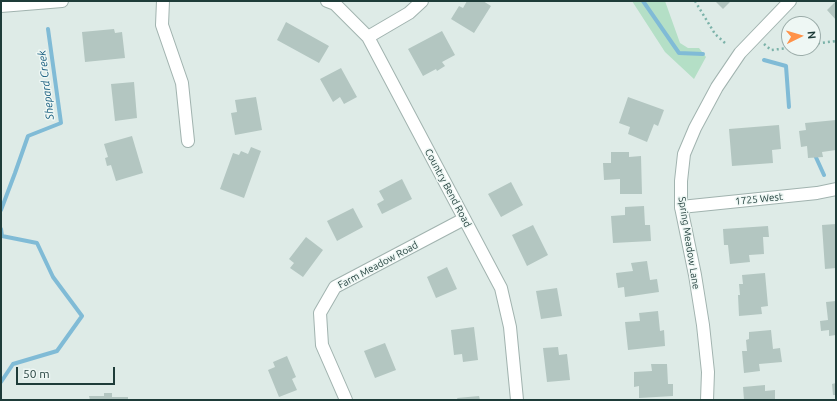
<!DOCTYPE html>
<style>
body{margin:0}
#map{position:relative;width:837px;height:401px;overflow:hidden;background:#deebe7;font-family:Ubuntu,sans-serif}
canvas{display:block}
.frame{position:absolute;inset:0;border:2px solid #1e3c39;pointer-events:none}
.north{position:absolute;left:781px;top:16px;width:40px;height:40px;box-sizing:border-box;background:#eef7f4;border:1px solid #9baca9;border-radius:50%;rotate:85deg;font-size:11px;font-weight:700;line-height:16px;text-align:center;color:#1e3c39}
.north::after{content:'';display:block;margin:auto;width:14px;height:18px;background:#ff9248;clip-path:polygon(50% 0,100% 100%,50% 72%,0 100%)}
.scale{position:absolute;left:16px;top:367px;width:99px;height:18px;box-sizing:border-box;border:2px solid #1e3c39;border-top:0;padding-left:5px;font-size:12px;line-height:14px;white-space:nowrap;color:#1e3c39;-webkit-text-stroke:3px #eef7f4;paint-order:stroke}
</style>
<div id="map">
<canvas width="837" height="401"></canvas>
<div class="frame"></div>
<div class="north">N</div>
<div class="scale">50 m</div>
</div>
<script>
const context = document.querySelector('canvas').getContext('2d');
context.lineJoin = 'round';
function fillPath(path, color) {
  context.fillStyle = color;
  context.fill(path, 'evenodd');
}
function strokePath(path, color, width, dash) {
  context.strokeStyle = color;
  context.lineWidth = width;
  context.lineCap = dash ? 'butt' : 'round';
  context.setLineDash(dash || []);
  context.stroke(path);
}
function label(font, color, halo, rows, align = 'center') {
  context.font = font + ' Ubuntu,sans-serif';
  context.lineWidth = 3;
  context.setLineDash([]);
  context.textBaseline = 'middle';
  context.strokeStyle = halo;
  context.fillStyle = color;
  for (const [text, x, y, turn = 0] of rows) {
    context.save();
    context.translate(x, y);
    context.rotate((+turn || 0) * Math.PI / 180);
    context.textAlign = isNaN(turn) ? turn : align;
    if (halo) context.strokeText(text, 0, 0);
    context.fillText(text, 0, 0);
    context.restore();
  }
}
fillPath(new Path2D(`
 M 632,1 L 665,1 L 680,43 L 688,48 L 699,48 L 706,57 L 694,79 L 665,52 Z`), '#b4dfc6');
strokePath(new Path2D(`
 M 643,1 L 679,53 L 703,54
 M 764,60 L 786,66 L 789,107
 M 814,153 L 824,175
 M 1,210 L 15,173 L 28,136 L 61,123 L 48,29
 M 1,229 L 2,236 L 37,243 L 53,277 L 82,316 L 57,351 L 13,364 L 1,382`), '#80bbd6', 4);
fillPath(new Path2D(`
 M 467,1 L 483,1 L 491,6 L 474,33 L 451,19 L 459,6 L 463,8 Z
 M 715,1 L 731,1 L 723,9 Z
 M 836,1 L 836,20 L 827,10 Z
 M 286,22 L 329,46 L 319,63 L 277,40 Z
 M 114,29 L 115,33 L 122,32 L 125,58 L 85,62 L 82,32 Z
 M 442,31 L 455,55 L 442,62 L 445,66 L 437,71 L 436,69 L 423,76 L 408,49 Z
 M 341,68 L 357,97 L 344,104 L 340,97 L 333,102 L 320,79 Z
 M 134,82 L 137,118 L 115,121 L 111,84 Z
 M 256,97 L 262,130 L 235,135 L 231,113 L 237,112 L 235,100 Z
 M 628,97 L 664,110 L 658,126 L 654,124 L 647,142 L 628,134 L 630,127 L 619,123 Z
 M 836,120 L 836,150 L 822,152 L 823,157 L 808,158 L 807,146 L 801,147 L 799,131 L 806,130 L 805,123 Z
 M 779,125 L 781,149 L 772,150 L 773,163 L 732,166 L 729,129 Z
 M 132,136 L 143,173 L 116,181 L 111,165 L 107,166 L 105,158 L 108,157 L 104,144 Z
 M 251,147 L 261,151 L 244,198 L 220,189 L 233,153 L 239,155 L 241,151 L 248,154 Z
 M 611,152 L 629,152 L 629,157 L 641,156 L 642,194 L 620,194 L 620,179 L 604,180 L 603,163 L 611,163 Z
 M 402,179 L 412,199 L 382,214 L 377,204 L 384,200 L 379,191 Z
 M 511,182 L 523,205 L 501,217 L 488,194 Z
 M 644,206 L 645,225 L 650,225 L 651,241 L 613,243 L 611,216 L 625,215 L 625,207 Z
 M 353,208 L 363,227 L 337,241 L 327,221 Z
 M 836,224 L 836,268 L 825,269 L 822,225 Z
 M 533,225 L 548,255 L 527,266 L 512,235 Z
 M 768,226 L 769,237 L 763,237 L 764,254 L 749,255 L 750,262 L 730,264 L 728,245 L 724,245 L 723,229 Z
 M 306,237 L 323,250 L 303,277 L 290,268 L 294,263 L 289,259 Z
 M 647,261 L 650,280 L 657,279 L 659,292 L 625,297 L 624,287 L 618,288 L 616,273 L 633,271 L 631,263 Z
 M 447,267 L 457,289 L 436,298 L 427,277 Z
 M 765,273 L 768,306 L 761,307 L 762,314 L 739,316 L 738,295 L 740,295 L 739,284 L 743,284 L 742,275 Z
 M 557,288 L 562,316 L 541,319 L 536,291 Z
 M 836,301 L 836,335 L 829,336 L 829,330 L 821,331 L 820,321 L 828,320 L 826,302 Z
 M 658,311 L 660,331 L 664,330 L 665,346 L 628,350 L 625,322 L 640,321 L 639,313 Z
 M 474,327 L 478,360 L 463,362 L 462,354 L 454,355 L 451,330 Z
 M 771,330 L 773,349 L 780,348 L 782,362 L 759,364 L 760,371 L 744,373 L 742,351 L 747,351 L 746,340 L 749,339 L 749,332 Z
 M 385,343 L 396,370 L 375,378 L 364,351 Z
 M 558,347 L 559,355 L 567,354 L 570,380 L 547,382 L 543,348 Z
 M 287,356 L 296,377 L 292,379 L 297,390 L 279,397 L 268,370 L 275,367 L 273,362 Z
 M 651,364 L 667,364 L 668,384 L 673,384 L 673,396 L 639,398 L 639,386 L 634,387 L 634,372 L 652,371 Z
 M 836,383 L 836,395 L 833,395 L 832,384 Z
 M 765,385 L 765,391 L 775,390 L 775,400 L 744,400 L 743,387 Z
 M 104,393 L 112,393 L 112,397 L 128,397 L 128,400 L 90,400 L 89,396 L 104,396 Z
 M 479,396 L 480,400 L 458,400 L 457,398 Z`), '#b3c6c1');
const minor = new Path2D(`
 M 163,1 L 162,25 L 182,83 L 188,141
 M 327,1 L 335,4 L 368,37 L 501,288 L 510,327 L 517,400
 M 1,6 L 62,1
 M 368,37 L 409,13 L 422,1
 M 681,207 L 817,193 L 836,189
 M 346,400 L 322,345 L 320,313 L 335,287 L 464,219`);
const tertiary = new Path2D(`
 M 707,400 L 708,372 L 703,325 L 695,275 L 681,207 L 681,181 L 684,154 L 695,128 L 717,87 L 740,53 L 790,1`);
strokePath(minor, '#a1b3af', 14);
strokePath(tertiary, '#a1b3af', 14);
strokePath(new Path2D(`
 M 695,1 L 715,34 L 725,43
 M 764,44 L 771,50 L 789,48
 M 813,44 L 836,41`), '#7bb2a9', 2.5, [2, 3]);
strokePath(minor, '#fff', 12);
strokePath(tertiary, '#fff', 12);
label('10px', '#1e3c39', '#eef7f4', [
 ["Country Bend Road",448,188,62],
 ["1725 West",759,199,-6],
 ["Spring Meadow Lane",689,243,81],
 ["Farm Meadow Road",378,265,-28]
]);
label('italic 11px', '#135a7c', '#eef7f4', [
 ["Shepard Creek",46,85,-97]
]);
</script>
